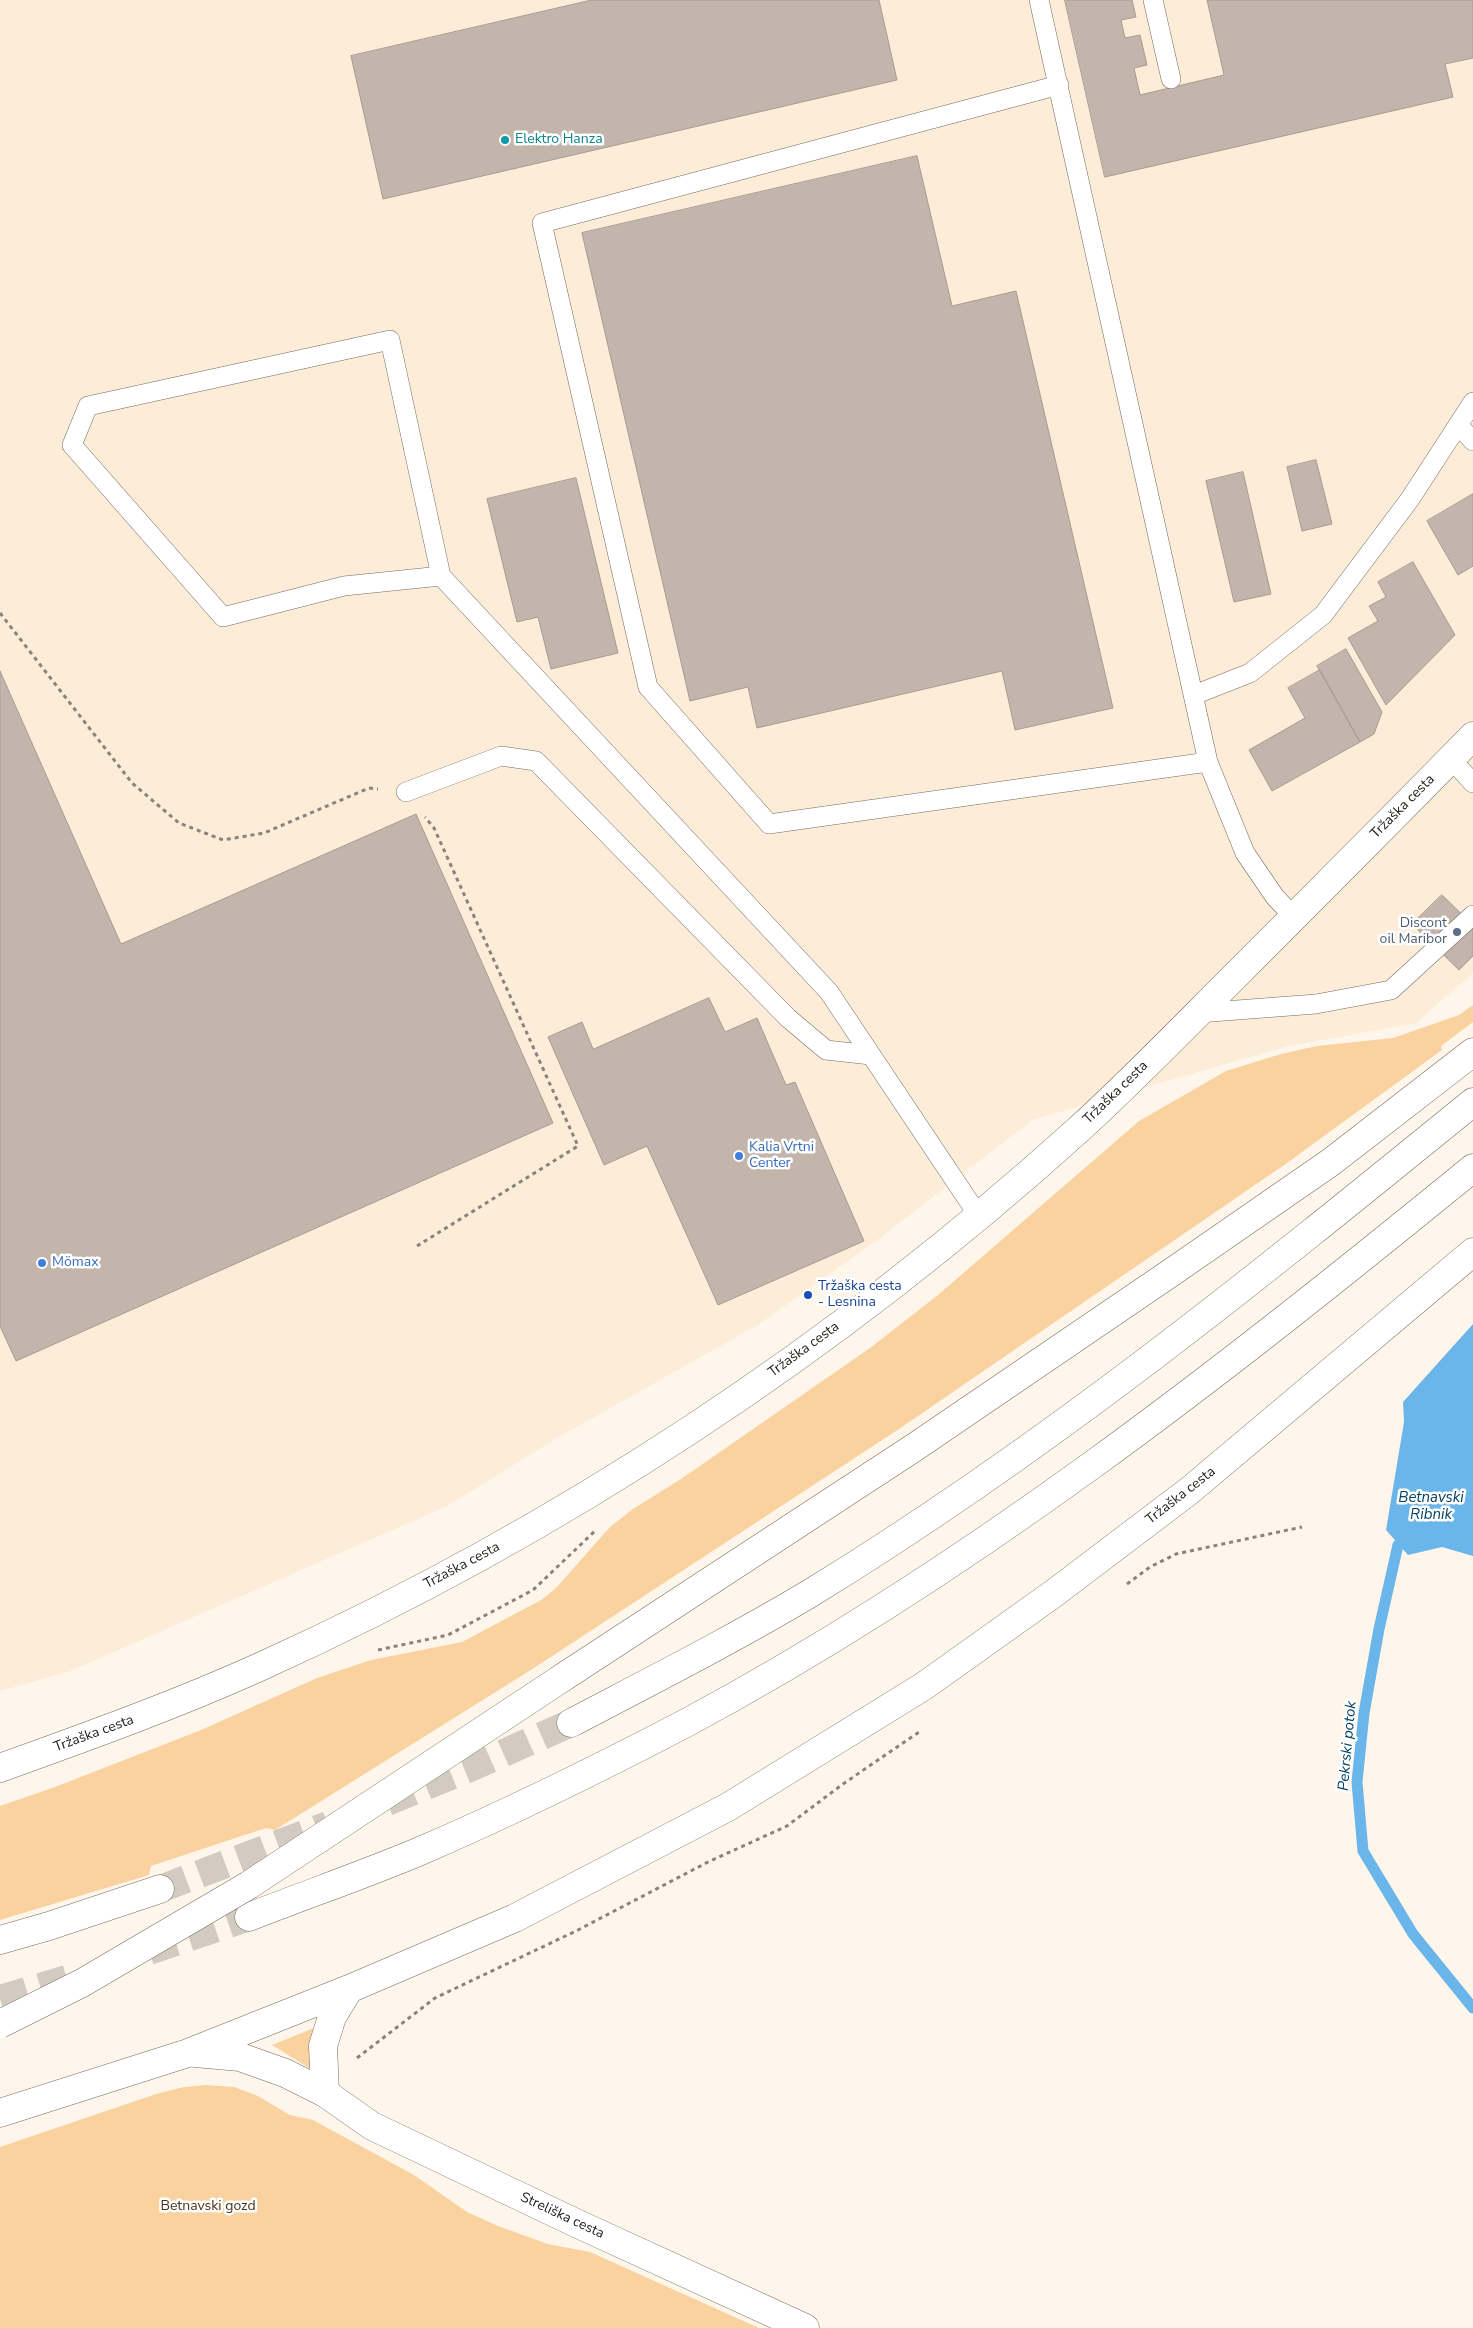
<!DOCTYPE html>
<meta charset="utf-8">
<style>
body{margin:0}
canvas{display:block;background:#fff6eb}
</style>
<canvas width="1473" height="2328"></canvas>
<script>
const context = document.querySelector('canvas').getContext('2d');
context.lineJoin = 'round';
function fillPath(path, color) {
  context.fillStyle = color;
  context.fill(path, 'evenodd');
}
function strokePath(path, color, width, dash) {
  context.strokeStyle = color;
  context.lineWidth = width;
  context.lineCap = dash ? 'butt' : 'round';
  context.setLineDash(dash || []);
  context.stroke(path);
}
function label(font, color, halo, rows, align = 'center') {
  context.font = font + ' "Nunito Sans",sans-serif';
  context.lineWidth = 5;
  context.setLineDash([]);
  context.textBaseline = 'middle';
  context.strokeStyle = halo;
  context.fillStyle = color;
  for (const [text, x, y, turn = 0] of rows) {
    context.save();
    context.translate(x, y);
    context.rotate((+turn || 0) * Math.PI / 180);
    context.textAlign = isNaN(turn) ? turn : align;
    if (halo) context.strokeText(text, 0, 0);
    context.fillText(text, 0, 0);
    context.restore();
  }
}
fillPath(new Path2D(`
 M 0,0 L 1473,0 L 1473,973 L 1416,1023 L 1284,1047 L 1032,1120 L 880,1238 L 759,1324 L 557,1438 L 447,1506 L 68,1672 L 0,1691 Z`), '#fcecd8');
fillPath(new Path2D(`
 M 1473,1005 L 1473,1022 L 1441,1046 L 1442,1050 L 1287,1163 L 899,1429 L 534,1668 L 275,1830 L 266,1828 L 151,1866 L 149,1875 L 0,1920 L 0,1806 L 55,1787 L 201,1730 L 317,1678 L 371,1660 L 462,1642 L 541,1600 L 556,1588 L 610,1527 L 633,1509 L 681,1479 L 870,1348 L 938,1295 L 1139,1121 L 1226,1071 L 1281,1054 L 1317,1046 L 1393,1038 L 1459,1015 Z
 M 314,2028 L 311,2042 L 314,2071 L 272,2045 Z
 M 206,2085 L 234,2087 L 258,2096 L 290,2115 L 313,2120 L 414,2175 L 467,2212 L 498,2226 L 548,2244 L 590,2252 L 759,2328 L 0,2328 L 0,2147 L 156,2094 L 184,2087 Z`), '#f9d29f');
fillPath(new Path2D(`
 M 1473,1324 L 1473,1556 L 1442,1547 L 1408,1555 L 1386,1530 L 1404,1422 L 1403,1402 Z`), '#6ab5e9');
strokePath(new Path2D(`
 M 1398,1545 L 1379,1629 L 1364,1713 L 1357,1782 L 1363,1851 L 1413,1934 L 1473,2008`), '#6ab5e9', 11);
const building = new Path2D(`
 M 592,0 L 879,0 L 897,80 L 383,199 L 351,56 Z
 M 1065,0 L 1132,0 L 1136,17 L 1121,20 L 1125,38 L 1140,35 L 1147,65 L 1134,68 L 1140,95 L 1224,75 L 1207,0 L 1473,0 L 1473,58 L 1445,64 L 1453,97 L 1105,177 Z
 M 917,156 L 952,306 L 1016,291 L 1113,708 L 1015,730 L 1002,671 L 757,728 L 748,687 L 690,701 L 582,233 Z
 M 1316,460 L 1332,524 L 1302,531 L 1287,467 Z
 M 1243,472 L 1271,594 L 1234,602 L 1206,481 Z
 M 576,478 L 618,653 L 551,669 L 538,617 L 517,622 L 487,499 Z
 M 1473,494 L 1473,566 L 1458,575 L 1427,521 Z
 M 1413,562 L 1455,635 L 1386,705 L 1348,638 L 1378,621 L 1369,606 L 1386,597 L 1378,582 Z
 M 1346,649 L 1382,712 L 1374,734 L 1360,742 L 1317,666 Z
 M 1320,670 L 1360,742 L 1272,791 L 1249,750 L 1305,718 L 1288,688 Z
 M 0,671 L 121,944 L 416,814 L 553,1123 L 16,1361 L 0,1326 Z
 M 1442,895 L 1473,925 L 1473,956 L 1459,970 L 1412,924 Z
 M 709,998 L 725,1032 L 757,1018 L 786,1085 L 795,1082 L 864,1241 L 718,1305 L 647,1146 L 604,1165 L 548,1037 L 582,1022 L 593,1049 Z`);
fillPath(building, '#c3b5ab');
strokePath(building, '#a89b91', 1);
strokePath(new Path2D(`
 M 387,1802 L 470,1768 L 571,1723
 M 160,1889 L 328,1825
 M 149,1951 L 249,1917
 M 0,1999 L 77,1976`), '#d3cbc2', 28, [28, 14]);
const service = new Path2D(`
 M 1039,0 L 1208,762 L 1245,853 L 1275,897 L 1294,917
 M 1153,0 L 1171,79
 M 1059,85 L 542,223 L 648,687 L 769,824 L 1208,762
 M 1459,426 L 1473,441
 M 441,576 L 344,586 L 223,617 L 72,445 L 88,406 L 390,340 L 441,576 L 829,992 L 978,1215
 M 1194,695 L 1250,673 L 1323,615 L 1410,499 L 1473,402
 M 1451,759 L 1473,783
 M 406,792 L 501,756 L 536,761 L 788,1018 L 826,1050 L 871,1055
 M 1198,1013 L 1316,1004 L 1391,990 L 1473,915`);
const minor = new Path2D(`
 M 325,2093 L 372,2126 L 578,2224 L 805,2328`);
const tertiary = new Path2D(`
 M 0,1768 C 89,1736 178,1704 264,1665 C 560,1531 837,1348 1078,1130 C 1132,1081 1183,1028 1235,976 C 1314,897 1394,817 1473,736`);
const secondary = new Path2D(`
 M 562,1678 L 915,1447 L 1172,1272 L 1331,1162 L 1473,1052
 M 195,2053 L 240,2057 L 285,2073 L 325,2093 L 323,2046 L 332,2017 L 349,1989
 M 0,2113 L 188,2053 L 349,1989 L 515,1918 L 728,1807 L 924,1686 L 1053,1594 L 1189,1491 L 1473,1252`);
const trunk = new Path2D(`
 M 571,1723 C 651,1681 732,1640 809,1594 C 1045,1450 1259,1276 1473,1102
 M 249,1917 C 305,1895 363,1875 418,1852 C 509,1813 598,1769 686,1723 C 970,1571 1224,1371 1473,1168
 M 0,1940 L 49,1926 L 160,1889`);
strokePath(service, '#756b5f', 20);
strokePath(minor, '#756b5f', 29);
strokePath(tertiary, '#756b5f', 29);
strokePath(secondary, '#756b5f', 29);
strokePath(trunk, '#756b5f', 29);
strokePath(new Path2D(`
 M 0,613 L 132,783 L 179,823 L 223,840 L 264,833 L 369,788 L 378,789
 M 417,1246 L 578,1146 L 434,828 L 425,817
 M 1127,1584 L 1150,1567 L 1176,1554 L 1302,1527
 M 378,1650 L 448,1635 L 533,1590 L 595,1531
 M 357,2058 L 435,1998 L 576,1931 L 708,1862 L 787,1826 L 843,1784 L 922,1730`), '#8a837b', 3, [4, 4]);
strokePath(service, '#fff', 19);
strokePath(minor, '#fff', 28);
strokePath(tertiary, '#fff', 28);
strokePath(secondary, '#fff', 28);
strokePath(trunk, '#fff', 28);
const secondaryBridge = new Path2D(`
 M 0,2024 L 82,1983 L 249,1885 L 562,1678`);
strokePath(secondaryBridge, '#756b5f', 29, []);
strokePath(secondaryBridge, '#fff', 28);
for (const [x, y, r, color] of [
 [505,140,5,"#0f9aa8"],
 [1457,932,5,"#5c6f8a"],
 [739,1156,5,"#3f7fe0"],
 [42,1263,5,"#3f7fe0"],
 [808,1295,5,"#1a4fb4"]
]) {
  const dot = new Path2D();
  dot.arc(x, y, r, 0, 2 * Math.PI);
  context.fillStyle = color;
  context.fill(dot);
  strokePath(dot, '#fff', 2);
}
label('14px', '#0d838f', '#fff', [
 ["Elektro Hanza",515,140]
], 'left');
label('14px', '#25211c', '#fff', [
 ["Tržaška cesta",1403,807,-45],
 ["Tržaška cesta",1116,1093,-44],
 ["Tržaška cesta",804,1350,-36],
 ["Tržaška cesta",1181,1496,-38],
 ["Tržaška cesta",462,1566,-28],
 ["Tržaška cesta",94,1734,-20],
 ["Streliška cesta",562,2216,25]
]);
label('14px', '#4e5e75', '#fff', [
 ["Discont",1447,924],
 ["oil Maribor",1447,940]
], 'right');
label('14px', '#366cbe', '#fff', [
 ["Kalia Vrtni",749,1148],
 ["Center",749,1164],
 ["Mömax",52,1263]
], 'left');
label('14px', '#164399', '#fff', [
 ["Tržaška cesta",818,1287],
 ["- Lesnina",818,1303]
], 'left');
label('14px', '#493415', '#fff', [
 ["Betnavski gozd",208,2207]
]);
label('italic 15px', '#024164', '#fff', [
 ["Betnavski",1431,1498],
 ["Ribnik",1431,1515],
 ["Pekrski potok",1348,1746,-85]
]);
</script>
